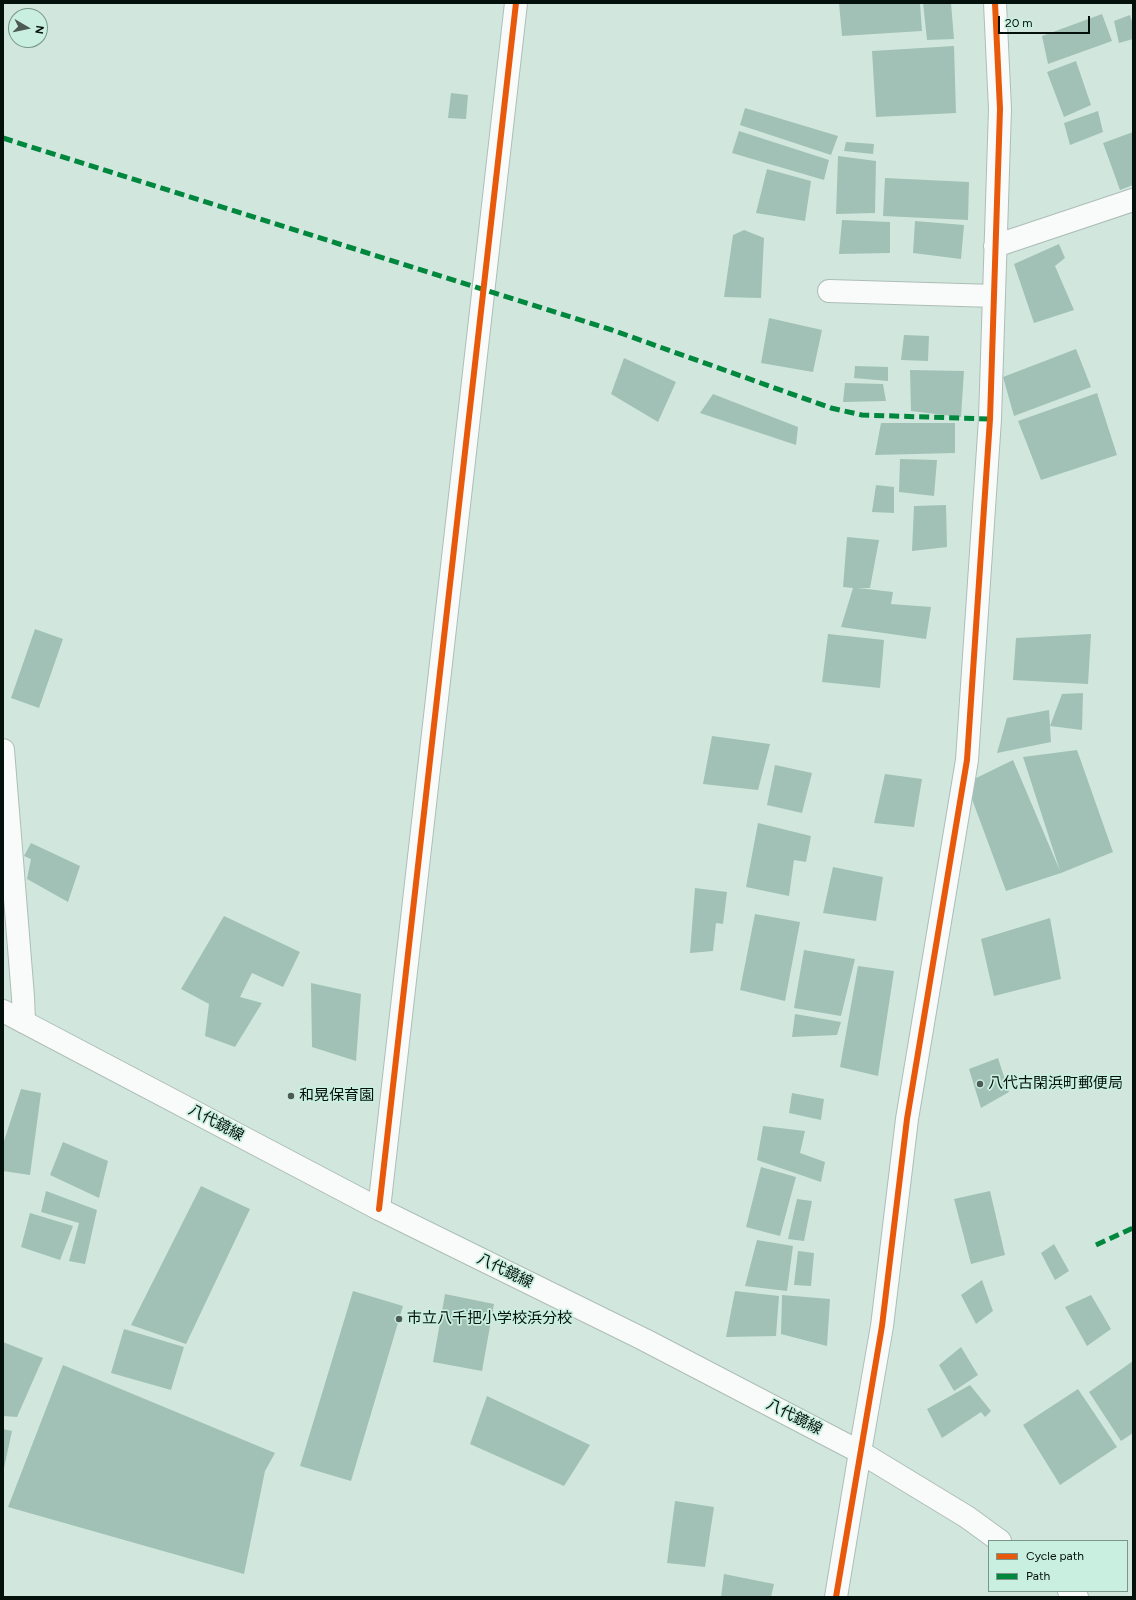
<!DOCTYPE html>
<meta charset="utf-8">
<style>
body{margin:0}
#map{position:relative;width:1136px;height:1600px;overflow:hidden;background:#d1e7de;font-family:Figtree,sans-serif}
canvas{display:block}
.frame{position:absolute;inset:0;border:4px solid #04100b;pointer-events:none}
.legend{position:absolute;left:988px;top:1540px;width:140px;height:52px;box-sizing:border-box;background:#c9efe0;border:1px solid #7a968b;margin:0;padding:5px 7px;list-style:none;font-size:12px;color:#04100b}
.legend li{display:flex;align-items:center;gap:8px;height:20px}
.legend b{width:20px;border:1px solid #7a968b}
.north{position:absolute;left:8px;top:8px;width:40px;height:40px;box-sizing:border-box;background:#c9efe0;border:1px solid #7a968b;border-radius:50%;rotate:99deg;font-size:11px;font-weight:700;line-height:16px;text-align:center;color:#04100b}
.north::after{content:'';display:block;margin:auto;width:14px;height:18px;background:#4c5b55;clip-path:polygon(50% 0,100% 100%,50% 72%,0 100%)}
.scale{position:absolute;left:998px;top:16px;width:92px;height:18px;box-sizing:border-box;border:2px solid #04100b;border-top:0;padding-left:5px;font-size:12px;line-height:14px;white-space:nowrap;color:#04100b;-webkit-text-stroke:3px #c9efe0;paint-order:stroke}
</style>
<div id="map">
<canvas width="1136" height="1600"></canvas>
<div class="frame"></div>
<ul class="legend">
<li><b style="height:5px;background:#e8590c"></b>Cycle path</li>
<li><b style="height:5px;background:#00873e"></b>Path</li>
</ul>
<div class="north">N</div>
<div class="scale">20 m</div>
</div>
<script>
const context = document.querySelector('canvas').getContext('2d');
context.lineJoin = 'round';
function fillPath(path, color) {
  context.fillStyle = color;
  context.fill(path, 'evenodd');
}
function strokePath(path, color, width, dash) {
  context.strokeStyle = color;
  context.lineWidth = width;
  context.lineCap = dash ? 'butt' : 'round';
  context.setLineDash(dash || []);
  context.stroke(path);
}
function label(font, color, halo, rows, align = 'center') {
  context.font = font + ' Figtree,"Noto Sans JP",sans-serif';
  context.lineWidth = 3.5;
  context.setLineDash([]);
  context.textBaseline = 'middle';
  context.strokeStyle = halo;
  context.fillStyle = color;
  for (const [text, x, y, turn = 0] of rows) {
    context.save();
    context.translate(x, y);
    context.rotate((+turn || 0) * Math.PI / 180);
    context.textAlign = isNaN(turn) ? turn : align;
    if (halo) context.strokeText(text, 0, 0);
    context.fillText(text, 0, 0);
    context.restore();
  }
}
fillPath(new Path2D(`
 M 839,3 L 920,3 L 922,31 L 842,36 Z
 M 923,3 L 951,3 L 954,39 L 927,40 Z
 M 1102,14 L 1112,41 L 1048,64 L 1042,36 Z
 M 1130,15 L 1133,25 L 1133,39 L 1119,43 L 1114,21 Z
 M 954,46 L 956,113 L 876,117 L 872,51 Z
 M 1076,61 L 1091,105 L 1064,117 L 1047,72 Z
 M 451,93 L 468,95 L 466,119 L 448,118 Z
 M 745,108 L 838,136 L 831,155 L 740,125 Z
 M 1098,111 L 1103,132 L 1070,145 L 1064,123 Z
 M 739,131 L 829,160 L 824,180 L 732,153 Z
 M 1133,132 L 1133,185 L 1120,190 L 1103,143 Z
 M 846,142 L 874,144 L 873,154 L 844,151 Z
 M 838,156 L 876,161 L 875,213 L 836,214 Z
 M 767,169 L 811,181 L 805,221 L 756,213 Z
 M 885,178 L 969,182 L 968,220 L 883,216 Z
 M 842,220 L 890,222 L 890,253 L 839,254 Z
 M 915,221 L 964,225 L 961,259 L 913,253 Z
 M 744,230 L 764,238 L 761,298 L 724,297 L 733,235 Z
 M 1059,244 L 1065,258 L 1055,266 L 1074,310 L 1034,323 L 1014,264 Z
 M 769,318 L 822,330 L 813,372 L 761,363 Z
 M 904,335 L 929,336 L 928,361 L 901,360 Z
 M 1076,349 L 1091,387 L 1014,416 L 1003,377 Z
 M 624,358 L 676,382 L 658,422 L 611,394 Z
 M 855,366 L 888,367 L 888,381 L 854,378 Z
 M 910,370 L 964,371 L 961,417 L 911,411 Z
 M 845,383 L 883,384 L 886,401 L 843,402 Z
 M 1097,393 L 1117,455 L 1041,480 L 1018,421 Z
 M 713,394 L 798,427 L 796,445 L 700,413 Z
 M 881,423 L 955,423 L 955,453 L 875,455 Z
 M 900,459 L 937,460 L 934,496 L 899,492 Z
 M 876,485 L 894,487 L 894,513 L 872,512 Z
 M 946,505 L 947,547 L 912,551 L 914,506 Z
 M 847,537 L 879,540 L 870,588 L 858,588 L 893,592 L 891,604 L 931,607 L 926,639 L 841,627 L 853,588 L 843,587 Z
 M 35,629 L 63,639 L 39,708 L 11,698 Z
 M 828,634 L 884,640 L 880,688 L 822,682 Z
 M 1091,634 L 1088,684 L 1013,680 L 1016,638 Z
 M 1083,693 L 1082,730 L 1050,726 L 1062,694 Z
 M 1049,710 L 1051,742 L 997,753 L 1007,718 Z
 M 712,736 L 770,744 L 758,790 L 703,784 Z
 M 1077,750 L 1113,852 L 1061,873 L 1006,891 L 966,783 L 1013,760 L 1060,871 L 1023,757 Z
 M 775,765 L 812,773 L 802,813 L 767,805 Z
 M 885,774 L 922,779 L 914,827 L 874,823 Z
 M 758,823 L 811,836 L 806,862 L 794,860 L 789,896 L 746,887 Z
 M 31,843 L 80,866 L 68,902 L 27,879 L 31,859 L 24,856 Z
 M 833,867 L 883,877 L 876,921 L 823,913 Z
 M 695,888 L 727,892 L 723,924 L 716,923 L 713,951 L 690,953 Z
 M 755,914 L 800,922 L 785,1001 L 740,990 Z
 M 224,916 L 300,952 L 283,987 L 252,973 L 240,997 L 262,1003 L 235,1047 L 205,1036 L 209,1004 L 181,989 Z
 M 1050,918 L 1061,979 L 994,996 L 981,939 Z
 M 804,950 L 855,959 L 841,1016 L 794,1008 Z
 M 858,966 L 894,971 L 878,1076 L 840,1067 Z
 M 311,983 L 361,994 L 356,1061 L 312,1047 Z
 M 795,1014 L 841,1022 L 837,1035 L 792,1037 Z
 M 998,1058 L 1009,1092 L 981,1108 L 969,1069 Z
 M 21,1089 L 41,1093 L 30,1175 L 3,1171 L 3,1144 Z
 M 792,1093 L 824,1099 L 821,1120 L 789,1113 Z
 M 763,1126 L 805,1131 L 800,1153 L 825,1162 L 821,1182 L 757,1160 Z
 M 63,1142 L 108,1161 L 99,1198 L 50,1175 Z
 M 761,1167 L 796,1177 L 780,1236 L 746,1227 Z
 M 201,1186 L 250,1209 L 186,1344 L 131,1325 Z
 M 46,1191 L 97,1210 L 85,1264 L 69,1261 L 79,1223 L 41,1212 Z
 M 990,1191 L 1005,1255 L 971,1264 L 954,1199 Z
 M 797,1199 L 812,1201 L 804,1241 L 788,1239 Z
 M 30,1213 L 73,1226 L 60,1260 L 21,1247 Z
 M 757,1240 L 793,1246 L 787,1291 L 745,1286 Z
 M 1054,1244 L 1069,1271 L 1055,1280 L 1041,1253 Z
 M 798,1251 L 814,1253 L 811,1286 L 794,1285 Z
 M 982,1280 L 993,1311 L 976,1324 L 961,1295 Z
 M 353,1291 L 403,1306 L 351,1481 L 300,1466 Z
 M 735,1291 L 779,1296 L 776,1336 L 726,1337 Z
 M 445,1294 L 494,1304 L 482,1371 L 433,1362 Z
 M 782,1295 L 830,1299 L 827,1346 L 781,1334 Z
 M 1091,1295 L 1111,1329 L 1087,1346 L 1065,1307 Z
 M 124,1329 L 184,1347 L 171,1390 L 111,1373 Z
 M 3,1342 L 43,1358 L 17,1417 L 3,1416 Z
 M 961,1347 L 978,1375 L 954,1391 L 939,1365 Z
 M 1133,1361 L 1133,1433 L 1121,1441 L 1089,1392 Z
 M 63,1365 L 275,1453 L 265,1471 L 244,1574 L 8,1507 Z
 M 970,1385 L 991,1411 L 985,1417 L 981,1412 L 942,1438 L 927,1409 Z
 M 1078,1389 L 1117,1447 L 1060,1485 L 1023,1425 Z
 M 487,1396 L 590,1445 L 564,1486 L 470,1444 Z
 M 3,1429 L 12,1431 L 4,1468 L 3,1468 Z
 M 675,1501 L 714,1507 L 705,1567 L 667,1563 Z
 M 724,1574 L 774,1584 L 771,1597 L 721,1597 Z`), '#a1c1b6');
const street = new Path2D(`
 M 995,246 L 1133,200
 M 829,291 L 994,296
 M 3,750 L 23,997 L 24,1022
 M 379,1209 L 516,3
 M 860,1452 L 882,1326 L 907,1119 L 967,760 L 990,419 L 1000,109 L 995,3`);
const secondary = new Path2D(`
 M 836,1597 L 860,1452`);
const primary = new Path2D(`
 M 3,1011 L 379,1209 L 645,1340 L 860,1452 L 967,1517 L 1000,1541
 M 1069,1591 L 1077,1597`);
strokePath(street, '#adbdb6', 24);
strokePath(secondary, '#adbdb6', 24);
strokePath(primary, '#adbdb6', 24);
strokePath(street, '#f8fbfa', 22);
strokePath(secondary, '#f8fbfa', 22);
strokePath(primary, '#f8fbfa', 22);
strokePath(new Path2D(`
 M 3,138 L 612,330 L 831,408 L 862,415 L 990,419
 M 1096,1245 L 1133,1228`), '#00873e', 5, [10, 5]);
strokePath(new Path2D(`
 M 379,1209 L 516,3
 M 836,1597 L 882,1326 L 907,1119 L 967,760 L 990,419 L 1000,109 L 995,3`), '#e8590c', 6);
for (const [x, y, r, color] of [
 [980,1084,4,"#4c5b55"],
 [291,1096,4,"#4c5b55"],
 [399,1319,4,"#4c5b55"]
]) {
  const dot = new Path2D();
  dot.arc(x, y, r, 0, 2 * Math.PI);
  context.fillStyle = color;
  context.fill(dot);
  strokePath(dot, '#c9efe0', 1.5);
}
label('15px', '#04100b', '#c9efe0', [
 ["八代古閑浜町郵便局",988,1084],
 ["和晃保育園",299,1096],
 ["市立八千把小学校浜分校",407,1319]
], 'left');
label('15px', '#04100b', '#c9efe0', [
 ["八代鏡線",216,1123,28],
 ["八代鏡線",505,1271,26],
 ["八代鏡線",794,1417,27]
]);
</script>
